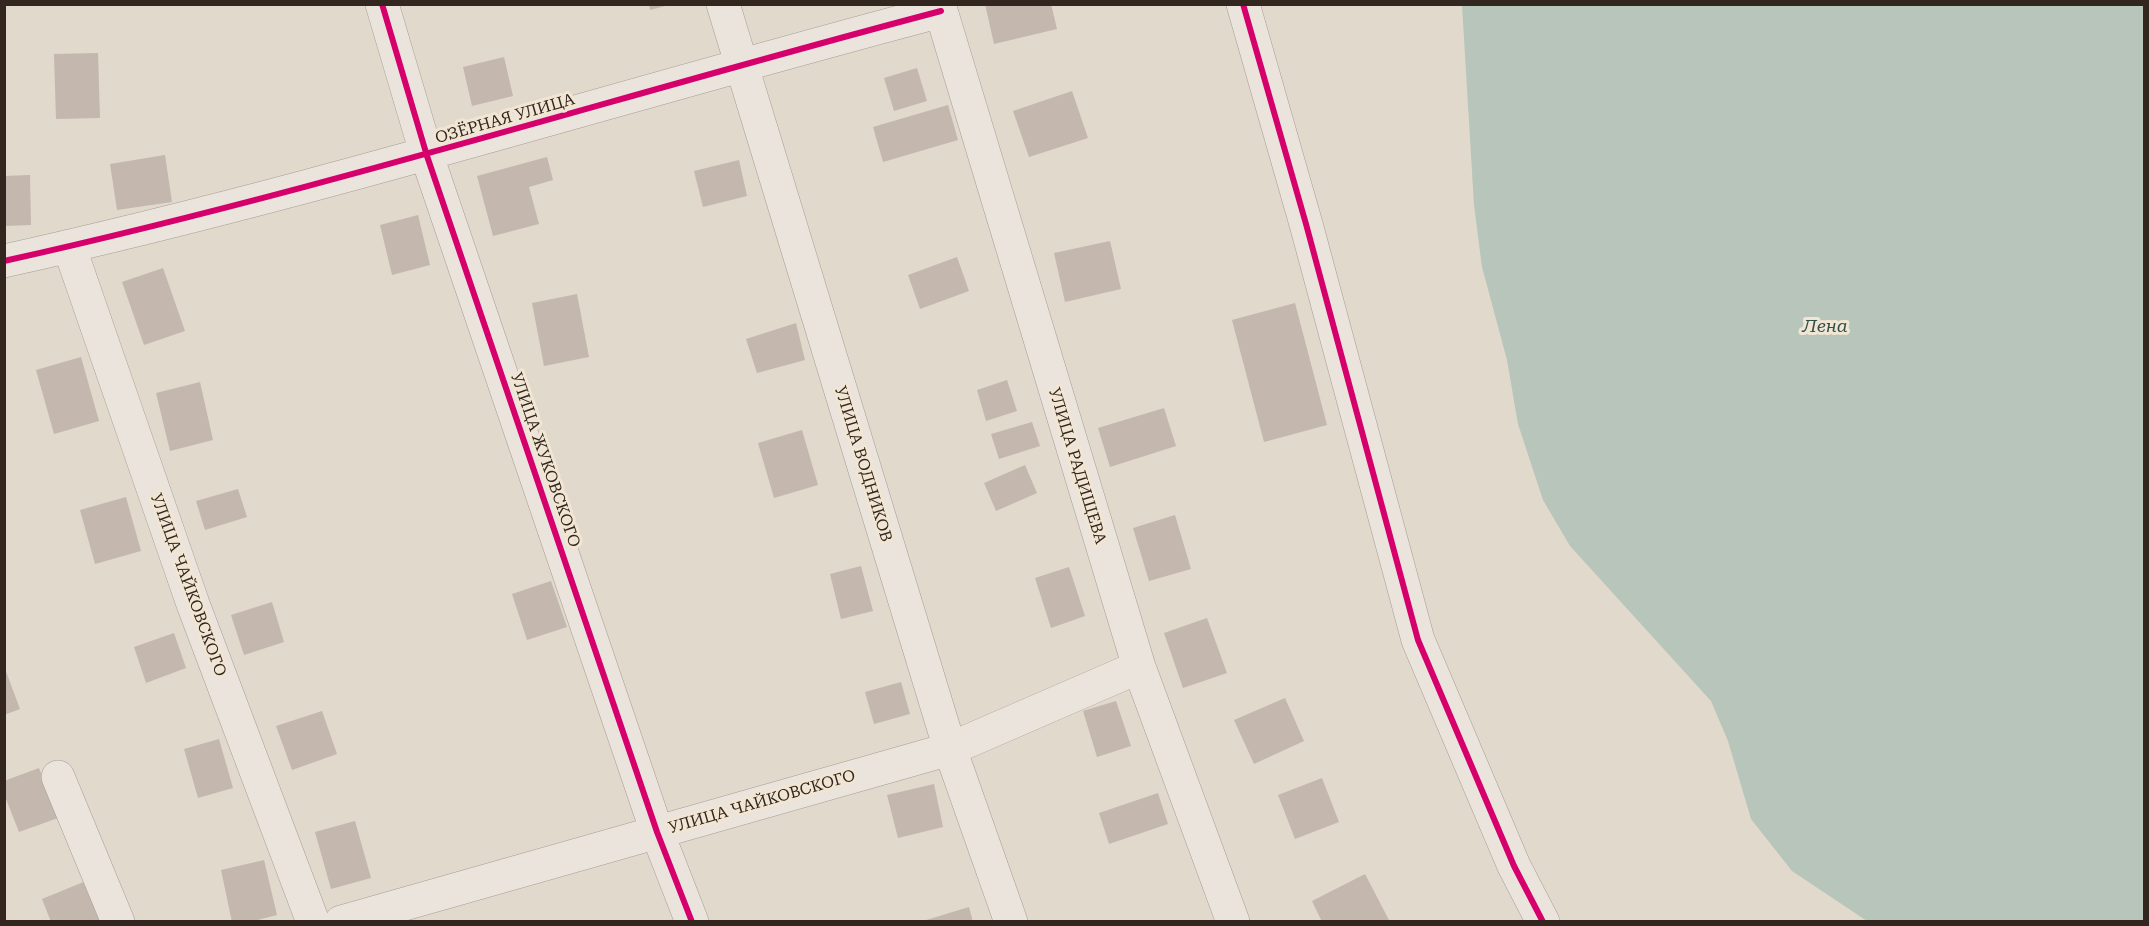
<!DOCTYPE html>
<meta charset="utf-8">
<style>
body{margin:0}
#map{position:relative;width:2149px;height:926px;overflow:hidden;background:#e1d9cc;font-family:"Roboto Serif",serif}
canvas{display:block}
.frame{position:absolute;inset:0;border:6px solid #33261f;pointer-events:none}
</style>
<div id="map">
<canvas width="2149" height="926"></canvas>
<div class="frame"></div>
</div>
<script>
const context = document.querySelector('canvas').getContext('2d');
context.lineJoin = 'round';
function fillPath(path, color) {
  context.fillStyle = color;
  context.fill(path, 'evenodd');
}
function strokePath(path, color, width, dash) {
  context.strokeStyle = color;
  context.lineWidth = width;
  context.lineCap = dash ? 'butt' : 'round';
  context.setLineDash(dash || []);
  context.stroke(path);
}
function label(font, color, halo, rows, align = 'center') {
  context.font = font + ' "Roboto Serif",serif';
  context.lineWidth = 6;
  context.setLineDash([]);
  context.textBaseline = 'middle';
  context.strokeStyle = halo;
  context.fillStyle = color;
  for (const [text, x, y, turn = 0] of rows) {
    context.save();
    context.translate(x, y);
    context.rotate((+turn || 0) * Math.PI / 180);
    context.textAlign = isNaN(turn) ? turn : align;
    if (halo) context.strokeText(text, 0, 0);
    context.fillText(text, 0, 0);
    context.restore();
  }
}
fillPath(new Path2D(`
 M 1462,5 L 2144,5 L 2144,921 L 1867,921 L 1792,871 L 1751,819 L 1728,741 L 1711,701 L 1570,546 L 1543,500 L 1518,424 L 1507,360 L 1482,267 L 1474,205 Z`), '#b7c5ba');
fillPath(new Path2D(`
 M 649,4 L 669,4 L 669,5 L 650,10 Z
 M 985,4 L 1051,4 L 1057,29 L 994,44 Z
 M 98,53 L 100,118 L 56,119 L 54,54 Z
 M 504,57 L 513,96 L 472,106 L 463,67 Z
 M 917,68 L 927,101 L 894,111 L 884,78 Z
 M 1072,91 L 1088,138 L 1029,157 L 1013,111 Z
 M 948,105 L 958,140 L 883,162 L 873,127 Z
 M 165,155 L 172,202 L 117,210 L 110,164 Z
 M 547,157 L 553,180 L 529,187 L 539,224 L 493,236 L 477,176 Z
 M 739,160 L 747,196 L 703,207 L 694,171 Z
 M 30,175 L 31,225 L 4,226 L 4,176 Z
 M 418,215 L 430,265 L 392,275 L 380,225 Z
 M 1110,241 L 1121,289 L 1065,302 L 1054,253 Z
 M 957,257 L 969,291 L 920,309 L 908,275 Z
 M 163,268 L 185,331 L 144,345 L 122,282 Z
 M 577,294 L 589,357 L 544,366 L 532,303 Z
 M 1295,303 L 1327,425 L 1264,442 L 1232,320 Z
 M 796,323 L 805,360 L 757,373 L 746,339 Z
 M 81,357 L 99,421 L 54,434 L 36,370 Z
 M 1007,380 L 1017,411 L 986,421 L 977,390 Z
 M 200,382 L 213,440 L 170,451 L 156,393 Z
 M 1164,408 L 1176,446 L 1110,467 L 1098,428 Z
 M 1032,422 L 1040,446 L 999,459 L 991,434 Z
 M 802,430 L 818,485 L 774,498 L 758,443 Z
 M 1025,465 L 1037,493 L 996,511 L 984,483 Z
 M 238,489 L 247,517 L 205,530 L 196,501 Z
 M 126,497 L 141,551 L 95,564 L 80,510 Z
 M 1175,515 L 1191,569 L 1149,581 L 1133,528 Z
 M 861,566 L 873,611 L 841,619 L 830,574 Z
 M 1069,567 L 1085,616 L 1051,628 L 1035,578 Z
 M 551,581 L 567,627 L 527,640 L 512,594 Z
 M 272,602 L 284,642 L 244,655 L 231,615 Z
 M 1207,618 L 1227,673 L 1183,688 L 1164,633 Z
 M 174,633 L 186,668 L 146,683 L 134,647 Z
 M 4,666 L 20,709 L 4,715 Z
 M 901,682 L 910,714 L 874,724 L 865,692 Z
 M 1285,698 L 1304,741 L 1254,764 L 1234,720 Z
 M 1116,701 L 1131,746 L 1097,757 L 1083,711 Z
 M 322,711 L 337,754 L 292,770 L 276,726 Z
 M 219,739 L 233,788 L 198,798 L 184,749 Z
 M 39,768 L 58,818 L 19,832 L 4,794 L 4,781 Z
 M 1322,778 L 1339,822 L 1295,839 L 1278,795 Z
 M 934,784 L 943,827 L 898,838 L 887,795 Z
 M 1158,793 L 1168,824 L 1109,844 L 1099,813 Z
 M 355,821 L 371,878 L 331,889 L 315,832 Z
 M 264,860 L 277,915 L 250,922 L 232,922 L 221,870 Z
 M 1365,874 L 1390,922 L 1322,922 L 1312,901 Z
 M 86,881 L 103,922 L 51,922 L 42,899 Z
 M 969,907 L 973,922 L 923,922 L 923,921 Z`), '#c4b7ad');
const minor = new Path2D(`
 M 382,4 L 427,156 L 657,832 L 692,922
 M 723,4 L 950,749 L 1011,922
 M 939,4 L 1139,667 L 1233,922
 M 1243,4 L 1306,224 L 1418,640 L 1514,866 L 1543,922
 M 69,246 L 193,604 L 313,922
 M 4,261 C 320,191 629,93 941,11
 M 58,777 L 118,922
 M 341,922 L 950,749 L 1139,667`);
strokePath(minor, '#a69e95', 34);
strokePath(minor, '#eae4dd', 33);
strokePath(new Path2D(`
 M 382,4 L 427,156 L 657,832 L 692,922
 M 1243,4 L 1306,224 L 1418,640 L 1514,866 L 1543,922
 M 4,261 C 320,191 629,93 941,11`), '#d6006c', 6);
label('16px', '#33261f', '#f1e5d3', [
 ["ОЗЁРНАЯ УЛИЦА",505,119,-16],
 ["УЛИЦА ЖУКОВСКОГО",545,460,71],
 ["УЛИЦА ВОДНИКОВ",863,464,73],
 ["УЛИЦА РАДИЩЕВА",1077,466,73],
 ["УЛИЦА ЧАЙКОВСКОГО",188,585,70],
 ["УЛИЦА ЧАЙКОВСКОГО",762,802,-16]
]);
label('italic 18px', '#30514b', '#f1e5d3', [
 ["Лена",1825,327]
]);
</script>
